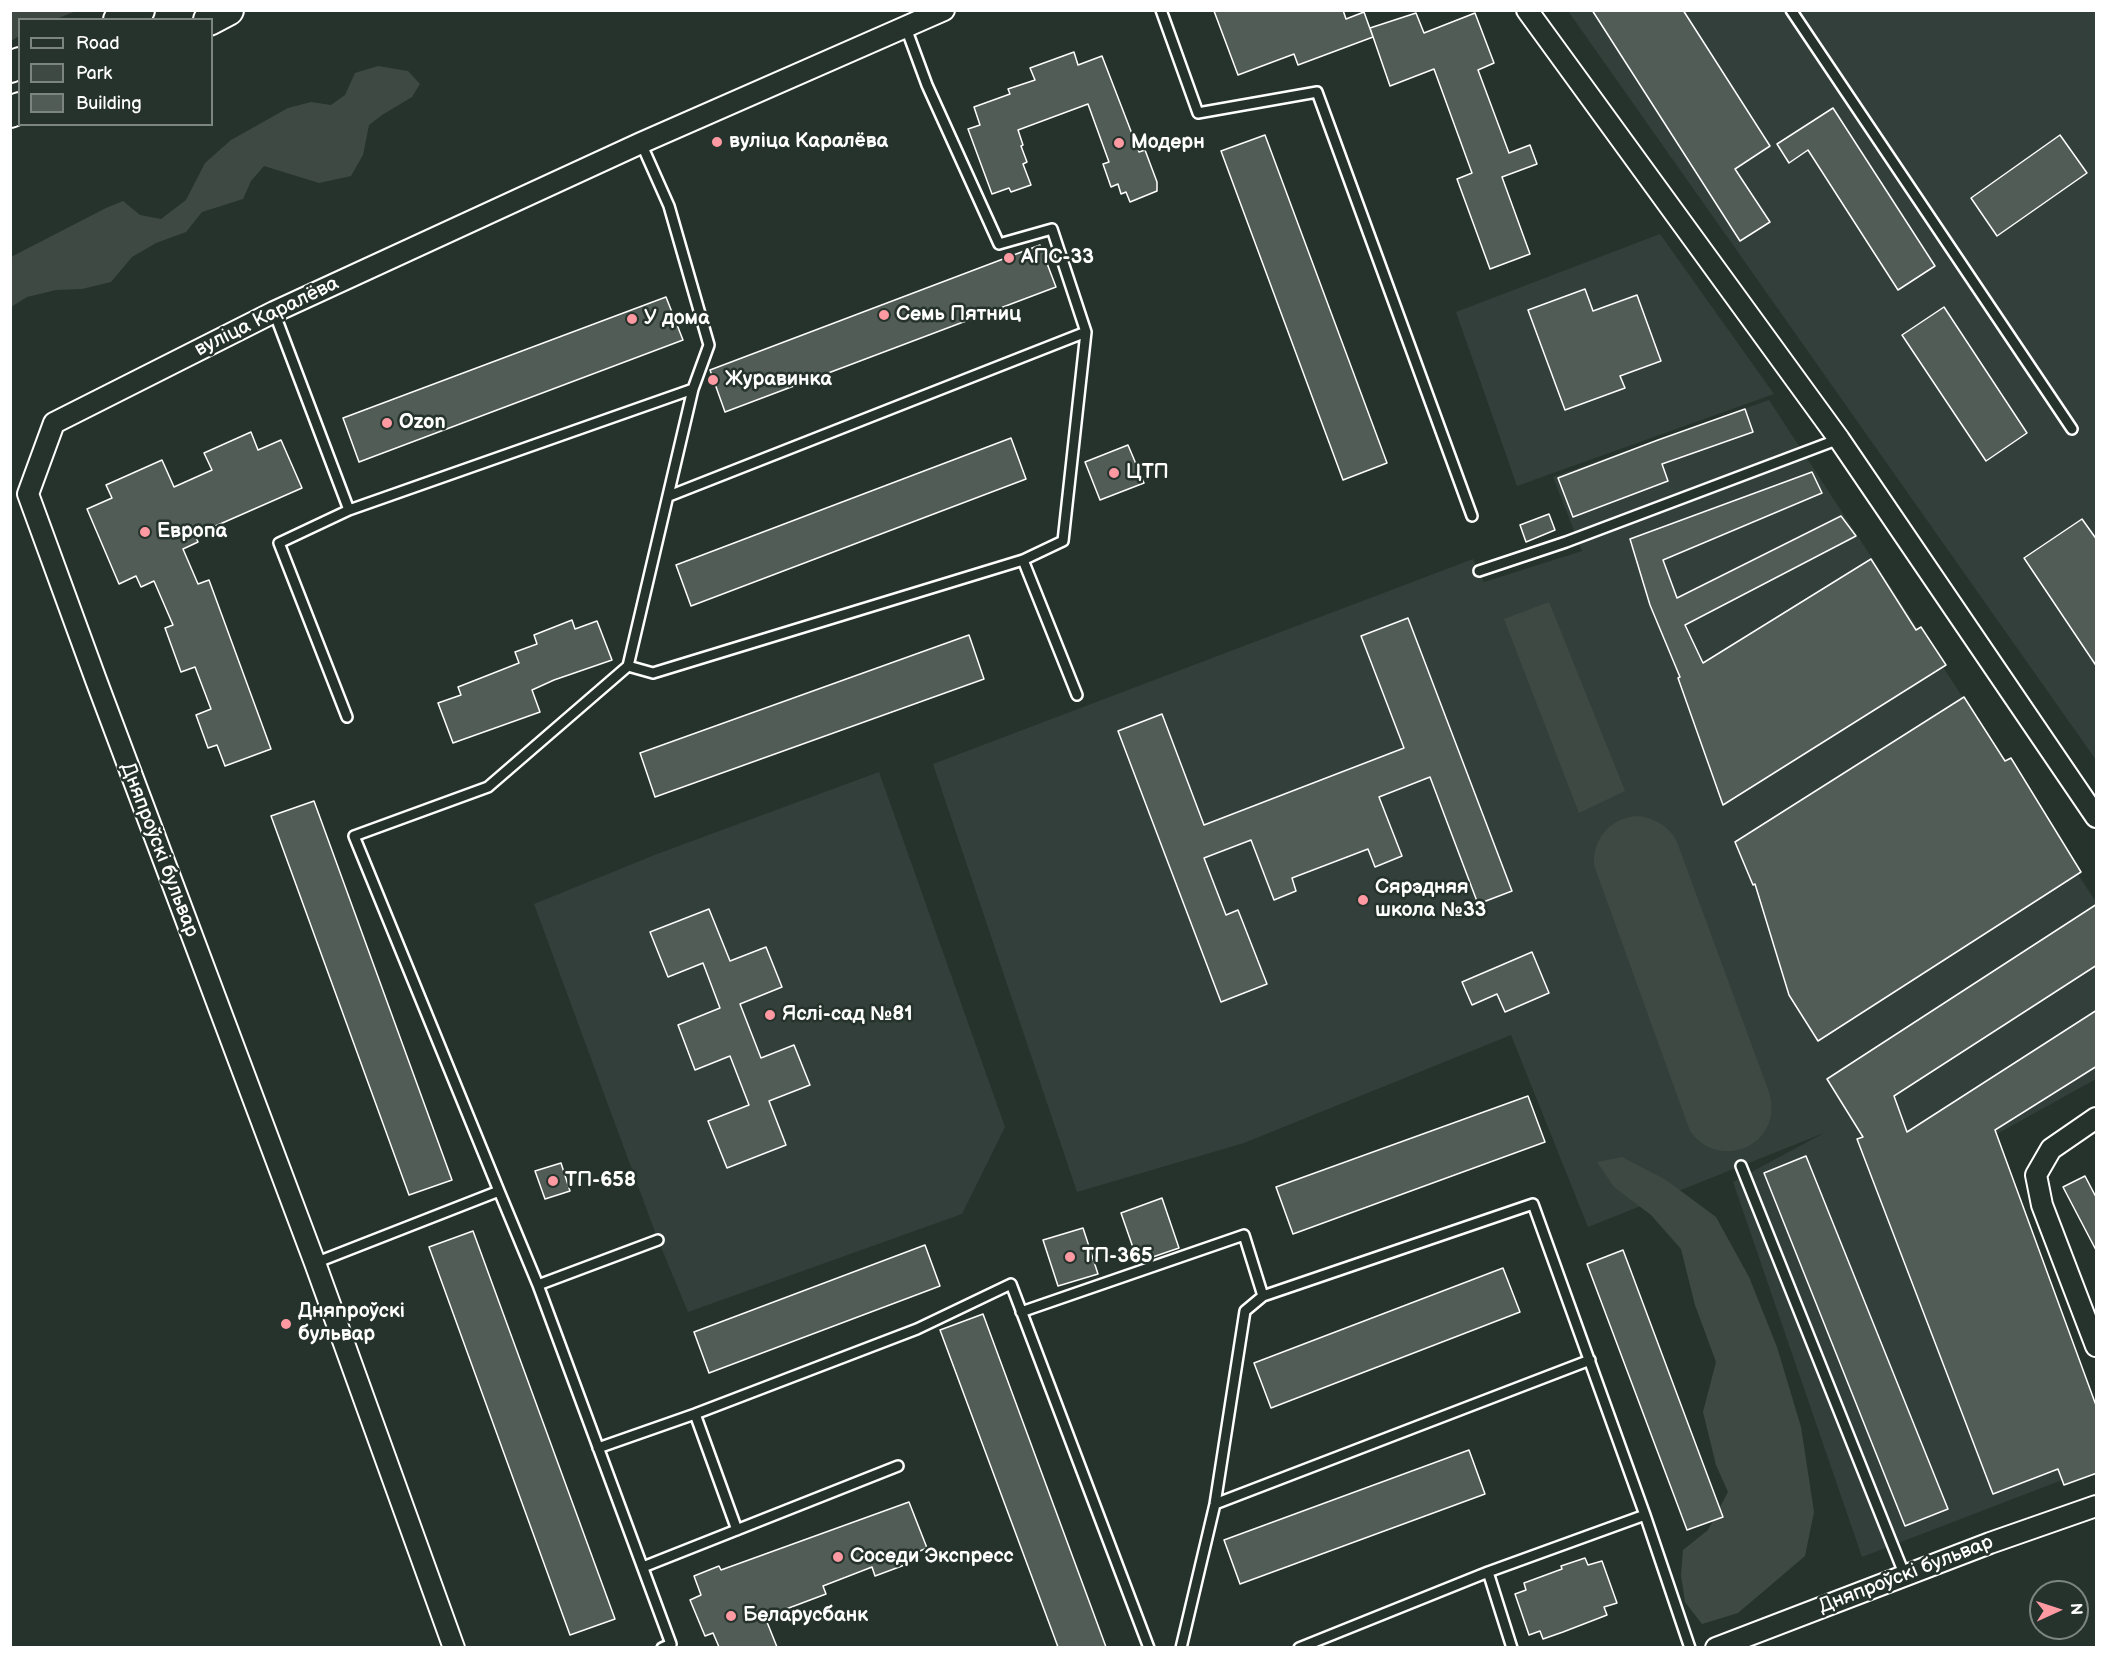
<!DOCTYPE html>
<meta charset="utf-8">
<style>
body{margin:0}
#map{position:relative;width:2107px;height:1658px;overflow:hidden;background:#26332d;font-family:"Balsamiq Sans",sans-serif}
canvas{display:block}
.frame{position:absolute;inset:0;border:12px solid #fff;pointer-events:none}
.legend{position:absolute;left:18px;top:18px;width:195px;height:108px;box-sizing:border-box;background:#26332d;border:2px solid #7d8581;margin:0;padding:8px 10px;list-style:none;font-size:18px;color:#fff}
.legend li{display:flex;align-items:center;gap:12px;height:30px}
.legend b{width:30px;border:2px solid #7d8581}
.north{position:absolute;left:2029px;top:1580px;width:60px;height:60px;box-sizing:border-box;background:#26332d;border:2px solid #7d8581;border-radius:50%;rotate:87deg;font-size:16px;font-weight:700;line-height:24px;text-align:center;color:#fff}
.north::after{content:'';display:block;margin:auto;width:21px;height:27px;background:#ff9aa2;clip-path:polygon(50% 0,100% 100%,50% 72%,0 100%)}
</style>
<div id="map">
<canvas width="2107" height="1658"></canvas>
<div class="frame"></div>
<ul class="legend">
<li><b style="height:8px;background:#26332d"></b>Road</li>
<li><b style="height:16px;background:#3e4944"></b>Park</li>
<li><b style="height:16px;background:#515c57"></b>Building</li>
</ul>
<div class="north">N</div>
</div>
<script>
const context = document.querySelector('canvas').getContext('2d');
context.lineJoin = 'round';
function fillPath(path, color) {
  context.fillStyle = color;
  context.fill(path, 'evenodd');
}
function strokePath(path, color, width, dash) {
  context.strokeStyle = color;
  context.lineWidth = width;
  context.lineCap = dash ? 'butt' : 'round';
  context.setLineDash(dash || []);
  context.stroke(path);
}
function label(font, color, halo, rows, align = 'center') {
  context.font = font + ' "Balsamiq Sans",sans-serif';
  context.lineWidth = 5;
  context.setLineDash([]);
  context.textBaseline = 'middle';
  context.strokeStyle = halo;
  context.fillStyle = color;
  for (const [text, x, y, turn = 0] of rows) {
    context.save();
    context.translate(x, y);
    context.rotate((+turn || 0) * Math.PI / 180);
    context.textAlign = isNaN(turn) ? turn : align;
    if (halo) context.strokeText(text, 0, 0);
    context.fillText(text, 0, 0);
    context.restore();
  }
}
fillPath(new Path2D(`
 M 1568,11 L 2096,11 L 2096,760 Z
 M 1660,234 L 1774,394 L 1517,486 L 1456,312 Z
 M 1769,400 L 2096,902 L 2096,1079 L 1986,1140 L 2096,1467 L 1862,1557 L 1733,1182 L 1824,1133 L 1588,1227 L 1511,1035 L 1244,1143 L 1077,1192 L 933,764 L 1473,559 L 1484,582 L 1582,551 L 1553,477 Z
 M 879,772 L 1005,1127 L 962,1214 L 688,1312 L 658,1240 L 534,904 L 657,854 Z`), '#333f3a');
fillPath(new Path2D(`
 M 10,11 L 11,10 L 76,11 L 56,19 L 20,20 L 19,36 L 11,41 Z
 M 378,66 L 408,71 L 420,84 L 412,97 L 382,115 L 369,125 L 363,155 L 351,176 L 319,183 L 264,166 L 251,181 L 243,199 L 202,212 L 186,232 L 156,243 L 132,257 L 111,282 L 82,289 L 56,290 L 27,297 L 11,307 L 11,257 L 106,208 L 123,201 L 140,215 L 161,219 L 186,200 L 205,163 L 231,140 L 288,108 L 311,102 L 331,105 L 345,95 L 355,73 Z
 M 1549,602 L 1625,791 L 1579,813 L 1504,619 Z
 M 1638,816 C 1655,818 1669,826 1677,842 L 1770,1095 C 1782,1146 1719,1172 1690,1131 L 1594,865 C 1593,838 1610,818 1638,816 Z
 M 1622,1157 L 1666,1180 L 1716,1217 L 1749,1277 L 1777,1347 L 1801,1427 L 1814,1512 L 1805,1556 L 1738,1613 L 1702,1624 L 1685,1602 L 1681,1575 L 1683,1550 L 1708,1530 L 1728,1492 L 1716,1465 L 1703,1412 L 1716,1362 L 1695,1305 L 1681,1249 L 1651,1215 L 1614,1187 L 1597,1162 Z`), '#3e4944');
const building = new Path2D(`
 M 1343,10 L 1346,19 L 1364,12 L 1373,37 L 1298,65 L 1294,54 L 1238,75 L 1214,11 Z
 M 1592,10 L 1683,10 L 1770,146 L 1735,169 L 1770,222 L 1740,241 Z
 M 1416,13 L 1424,33 L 1475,13 L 1494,63 L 1478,70 L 1509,153 L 1530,145 L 1537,164 L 1502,177 L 1530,254 L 1490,269 L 1457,179 L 1472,173 L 1434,69 L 1390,86 L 1370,28 Z
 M 1074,52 L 1078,65 L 1102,56 L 1139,152 L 1145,150 L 1157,182 L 1157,191 L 1130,202 L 1126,192 L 1121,194 L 1118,184 L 1111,187 L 1103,164 L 1109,162 L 1088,104 L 1018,130 L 1023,145 L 1021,146 L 1027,162 L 1023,164 L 1031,185 L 1011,192 L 1009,188 L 992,194 L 968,129 L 980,125 L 974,107 L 1010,94 L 1008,89 L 1035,80 L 1030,68 Z
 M 1833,108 L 1935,266 L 1898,290 L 1808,150 L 1789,163 L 1777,144 Z
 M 1265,135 L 1387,463 L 1343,480 L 1221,151 Z
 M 2060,135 L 2087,173 L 1997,236 L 1971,198 Z
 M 1040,245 L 1056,287 L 725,412 L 710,370 Z
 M 1585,289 L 1593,311 L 1637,295 L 1661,361 L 1620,376 L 1625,388 L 1565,410 L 1528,310 Z
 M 666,297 L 683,340 L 359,462 L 343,418 Z
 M 1944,307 L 2027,433 L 1986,461 L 1902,335 Z
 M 1745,409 L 1753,432 L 1662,464 L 1668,481 L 1573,517 L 1558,478 L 1658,440 Z
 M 251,432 L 258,450 L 281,440 L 302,488 L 195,535 L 198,542 L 183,549 L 198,584 L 209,580 L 271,749 L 225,766 L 217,745 L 208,748 L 196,715 L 211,709 L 195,667 L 181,672 L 165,628 L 173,625 L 154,581 L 141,587 L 136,576 L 119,584 L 87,509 L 112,498 L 106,485 L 162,460 L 174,487 L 212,470 L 204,453 Z
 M 1011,438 L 1026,479 L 691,606 L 676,565 Z
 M 1128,445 L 1144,483 L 1100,500 L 1085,462 Z
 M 1812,472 L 1822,493 L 1663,560 L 1677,598 L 1841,516 L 1856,536 L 1685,625 L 1703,663 L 1871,559 L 1916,630 L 1921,627 L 1946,665 L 1723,805 L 1678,678 L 1680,677 L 1650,605 L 1630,539 Z
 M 1549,514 L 1555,530 L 1526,542 L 1520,525 Z
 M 2082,519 L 2097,540 L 2097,667 L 2024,558 Z
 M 1408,618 L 1512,891 L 1478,904 L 1430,777 L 1379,797 L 1402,856 L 1375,867 L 1368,849 L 1292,878 L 1296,891 L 1274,900 L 1251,840 L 1204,858 L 1226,915 L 1238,910 L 1267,984 L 1221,1002 L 1118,731 L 1162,714 L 1204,825 L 1404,748 L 1361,636 Z
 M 572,620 L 575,629 L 597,621 L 612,660 L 554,680 L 532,690 L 540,712 L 453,743 L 438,703 L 461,695 L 458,687 L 519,663 L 515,652 L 537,644 L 534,635 Z
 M 969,635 L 984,679 L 655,797 L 640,753 Z
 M 1964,697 L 2005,761 L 2011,758 L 2081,872 L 1818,1041 L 1789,995 L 1755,884 L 1753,885 L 1735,842 Z
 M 314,801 L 452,1180 L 409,1195 L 271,816 Z
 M 2097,904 L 2097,965 L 1894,1096 L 1907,1132 L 2097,1010 L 2097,1066 L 1995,1130 L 2097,1408 L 2097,1473 L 2064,1485 L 2058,1469 L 1993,1494 L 1857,1139 L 1863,1137 L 1827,1079 Z
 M 709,909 L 730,961 L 766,947 L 782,987 L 740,1004 L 761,1058 L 794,1045 L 810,1085 L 769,1101 L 786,1145 L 727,1168 L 708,1121 L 749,1105 L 730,1056 L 695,1070 L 678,1025 L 720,1008 L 703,963 L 668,977 L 650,932 Z
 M 1532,952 L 1549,993 L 1505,1012 L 1497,994 L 1472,1005 L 1462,982 Z
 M 1528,1096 L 1545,1142 L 1293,1234 L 1276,1187 Z
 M 1806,1156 L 1948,1509 L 1905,1526 L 1764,1173 Z
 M 561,1163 L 570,1191 L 545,1199 L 535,1171 Z
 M 2085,1176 L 2097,1199 L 2097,1252 L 2063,1187 Z
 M 1162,1198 L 1179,1248 L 1138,1262 L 1121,1213 Z
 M 1083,1228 L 1098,1274 L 1058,1286 L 1043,1240 Z
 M 473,1231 L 615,1619 L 570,1635 L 429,1247 Z
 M 925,1245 L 940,1286 L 709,1373 L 694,1332 Z
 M 1623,1250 L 1723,1517 L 1687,1530 L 1587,1264 Z
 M 1503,1268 L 1520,1312 L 1271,1408 L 1254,1363 Z
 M 983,1314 L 1106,1647 L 1058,1647 L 940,1330 Z
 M 1469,1450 L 1485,1494 L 1240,1584 L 1224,1540 Z
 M 909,1502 L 927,1548 L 915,1553 L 918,1560 L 875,1576 L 872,1567 L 823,1586 L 826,1594 L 765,1617 L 777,1647 L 719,1647 L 713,1633 L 705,1636 L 690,1600 L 701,1595 L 694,1576 L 719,1566 L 721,1570 Z
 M 1585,1558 L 1588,1565 L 1602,1561 L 1617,1603 L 1604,1607 L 1607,1615 L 1563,1632 L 1543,1639 L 1540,1631 L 1529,1635 L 1515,1594 L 1526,1590 L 1524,1583 L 1562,1569 L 1561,1566 Z`);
fillPath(building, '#515c57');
strokePath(building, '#fff', 1.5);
const service = new Path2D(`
 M 1161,10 L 1198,113 L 1317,92 L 1472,516
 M 1791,10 L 2072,429
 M 641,143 L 669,206 L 709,345 L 693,389 L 628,666 L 653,673 L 1023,560 L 1063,541 L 1086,332 L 1052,229 L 999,244 L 927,85 L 906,28
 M 274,312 L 349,510 L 693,389
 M 669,496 L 1086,332
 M 1023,560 L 1077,695
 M 1479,571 L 1566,542 L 1839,439
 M 347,717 L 279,543 L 349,510
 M 1741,1166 L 1905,1576
 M 499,1191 L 538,1285 L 671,1644 L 662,1648
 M 315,1263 L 499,1191 L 354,836 L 488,787 L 628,666
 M 538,1285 L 658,1240
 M 1263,1296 L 1533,1204 L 1645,1515 L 1690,1648
 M 1021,1312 L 1244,1235 L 1263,1296 L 1245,1311 L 1215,1504 L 1181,1648
 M 695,1414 L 737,1530
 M 598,1448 L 695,1414 L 917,1329 L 1011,1284 L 1149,1648
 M 1215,1504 L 1590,1360
 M 643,1567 L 898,1466
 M 1488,1572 L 1512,1648
 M 1299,1648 L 1488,1572 L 1645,1515`);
const minor = new Path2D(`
 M 1527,10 L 1839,439 L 2096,817
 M 2096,1118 L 2051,1149 L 2036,1175 L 2042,1205 L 2096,1346
 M 454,1648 L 315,1263 L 96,680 L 28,494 L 54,423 L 274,312 L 641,143 L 944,10
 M 1716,1648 L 1990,1543 L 2096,1506`);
const primary = new Path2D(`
 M 119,20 L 139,10
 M 209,20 L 228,10
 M 10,67 L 20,63
 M 10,112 L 20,108`);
strokePath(service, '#fff', 14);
strokePath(minor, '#fff', 24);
strokePath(primary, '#fff', 34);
strokePath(service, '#26332d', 9);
strokePath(minor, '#26332d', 20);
strokePath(primary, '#26332d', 30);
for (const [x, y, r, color] of [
 [717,142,6,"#ff9aa2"],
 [1119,143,6,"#ff9aa2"],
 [1009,258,6,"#ff9aa2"],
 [884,315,6,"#ff9aa2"],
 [632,319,6,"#ff9aa2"],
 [713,380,6,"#ff9aa2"],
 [387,423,6,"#ff9aa2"],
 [1114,473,6,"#ff9aa2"],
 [145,532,6,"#ff9aa2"],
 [1363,900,6,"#ff9aa2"],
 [770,1015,6,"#ff9aa2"],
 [553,1181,6,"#ff9aa2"],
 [1070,1257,6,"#ff9aa2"],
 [286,1324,6,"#ff9aa2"],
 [838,1557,6,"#ff9aa2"],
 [731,1616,6,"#ff9aa2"]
]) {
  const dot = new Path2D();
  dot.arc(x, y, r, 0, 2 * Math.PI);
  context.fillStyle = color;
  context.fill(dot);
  strokePath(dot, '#26332d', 2);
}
label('bold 20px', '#fff', '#26332d', [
 ["вуліца Каралёва",729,142],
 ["Модерн",1131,143],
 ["АПС-33",1021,258],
 ["Семь Пятниц",896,315],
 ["У дома",644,319],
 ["Журавинка",725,380],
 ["Ozon",399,423],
 ["ЦТП",1126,473],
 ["Европа",157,532],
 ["Сярэдняя",1375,888],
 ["школа №33",1375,911],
 ["Яслі-сад №81",782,1015],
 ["ТП-658",565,1181],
 ["ТП-365",1082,1257],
 ["Дняпроўскі",298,1312],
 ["бульвар",298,1335],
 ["Соседи Экспресс",850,1557],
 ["Беларусбанк",743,1616]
], 'left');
label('20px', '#fff', '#26332d', [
 ["вуліца Каралёва",267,317,-26],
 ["Дняпроўскі бульвар",159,850,69],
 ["Дняпроўскі бульвар",1906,1575,-21]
]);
</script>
